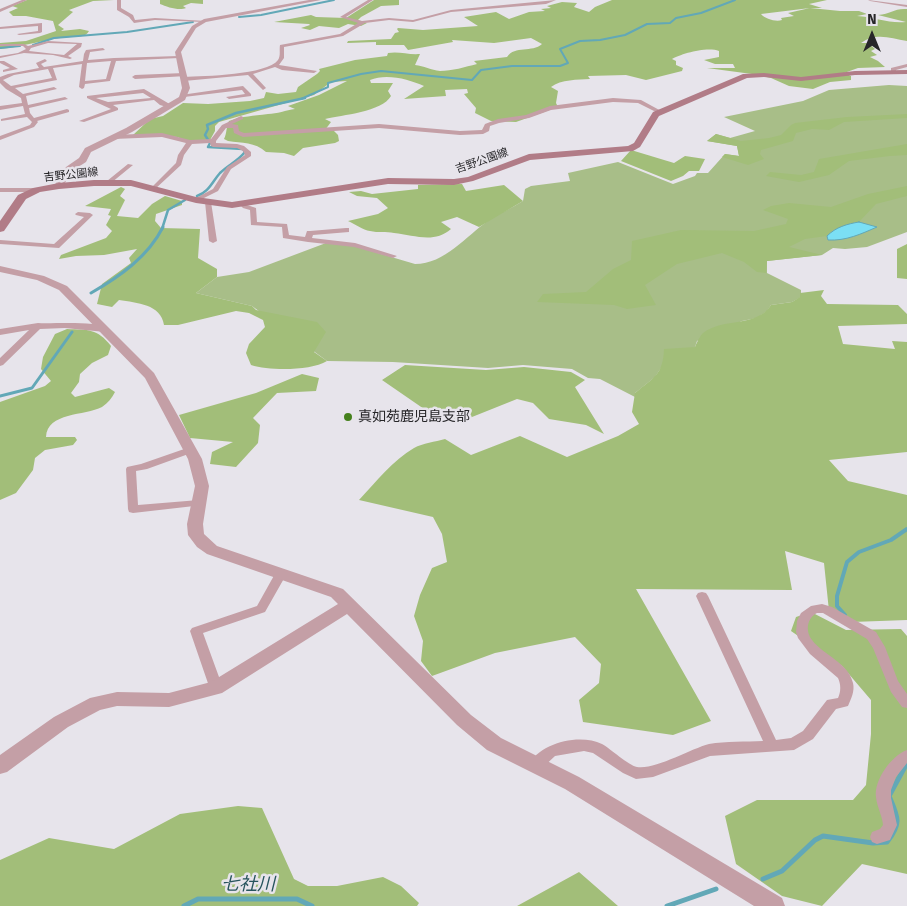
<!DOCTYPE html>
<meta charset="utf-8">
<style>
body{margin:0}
#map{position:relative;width:907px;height:906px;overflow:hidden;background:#e7e4eb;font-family:"Fira Sans",sans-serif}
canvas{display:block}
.north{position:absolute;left:847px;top:10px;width:50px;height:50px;-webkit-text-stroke:4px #e7e4eb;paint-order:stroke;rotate:0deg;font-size:14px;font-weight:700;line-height:20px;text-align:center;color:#272629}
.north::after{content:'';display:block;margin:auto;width:18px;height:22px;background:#272629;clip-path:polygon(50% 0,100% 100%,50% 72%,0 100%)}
</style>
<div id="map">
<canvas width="907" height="906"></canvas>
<div class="north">N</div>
</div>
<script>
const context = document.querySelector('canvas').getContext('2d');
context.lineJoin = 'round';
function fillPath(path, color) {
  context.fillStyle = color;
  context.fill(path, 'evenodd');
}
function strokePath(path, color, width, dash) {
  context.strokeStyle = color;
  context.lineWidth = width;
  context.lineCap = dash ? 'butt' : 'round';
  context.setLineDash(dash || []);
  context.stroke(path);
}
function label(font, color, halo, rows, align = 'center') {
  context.font = font + ' "Fira Sans","Noto Sans JP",sans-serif';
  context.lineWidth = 5;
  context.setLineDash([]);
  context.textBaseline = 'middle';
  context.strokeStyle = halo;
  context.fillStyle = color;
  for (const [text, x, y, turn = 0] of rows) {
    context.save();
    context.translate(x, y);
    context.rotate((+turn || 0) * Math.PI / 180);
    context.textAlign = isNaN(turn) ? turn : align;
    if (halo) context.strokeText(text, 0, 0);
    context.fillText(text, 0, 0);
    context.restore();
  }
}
fillPath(new Path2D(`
 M 889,85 L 907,86 L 907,232 L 867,247 L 845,249 L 833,248 L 822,255 L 767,261 L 767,273 L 801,290 L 801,297 L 792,302 L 771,305 L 767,311 L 757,318 L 742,321 L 697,341 L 695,347 L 663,365 L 655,377 L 635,393 L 635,397 L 600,379 L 588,378 L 572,369 L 523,365 L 488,368 L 393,362 L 327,361 L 252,306 L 196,293 L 217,277 L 249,272 L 326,243 L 354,246 L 415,264 C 445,264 466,236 489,220 C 500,213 512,208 523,201 L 525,189 L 531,186 L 570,181 L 568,173 L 618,162 L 673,184 L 695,176 L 697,173 L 708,173 L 725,154 L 739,156 L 737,146 L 707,141 L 716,134 L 730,138 L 755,131 L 724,117 L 803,101 L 829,90 Z`), '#a8be88');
fillPath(new Path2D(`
 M 27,0 L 114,0 L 93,1 L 69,10 L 73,12 L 58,25 L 64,29 L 61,31 L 80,29 L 89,31 C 85,38 78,36 71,37 C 47,38 24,47 0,49 L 0,43 L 26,41 L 56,31 L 53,21 L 26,16 L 13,16 L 9,12 L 18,8 L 12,6 Z
 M 160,0 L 203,0 L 203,4 L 191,3 L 183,6 L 186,8 C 179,11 167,7 160,4 Z
 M 374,0 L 399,0 L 399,5 L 381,6 L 361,17 L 358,20 L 367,23 L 361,26 L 348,24 L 339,28 L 319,26 L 310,30 L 301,28 L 310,25 L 309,24 L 274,22 L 311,15 L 316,17 L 346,18 Z
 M 612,0 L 827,0 L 809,4 L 822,8 L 810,8 L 840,11 L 859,11 L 867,14 L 857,16 C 874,17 890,24 906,22 L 878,15 C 891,14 894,8 907,9 L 907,41 C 890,38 876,32 861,43 L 868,43 L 875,49 L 871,51 L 877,55 L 870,57 L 878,61 L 885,67 L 858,68 L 844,73 L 851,76 L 851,80 L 830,82 L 813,89 L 789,86 L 771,78 L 752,74 L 707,68 L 735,68 L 733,64 L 715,64 L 704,60 L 719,57 L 719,51 C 707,46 680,54 672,59 L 676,61 L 676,65 L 683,68 L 682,71 L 646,80 L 626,75 L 588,76 L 590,79 C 578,80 561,79 551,87 L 558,91 L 556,103 L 558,107 L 516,122 L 491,121 L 475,113 L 476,108 L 464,94 L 468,93 L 467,89 L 445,90 L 446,96 L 404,99 L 424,86 C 409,79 386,73 370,80 L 371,83 L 393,83 L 388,91 L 391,96 C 382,112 342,115 325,119 L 331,122 L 325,130 L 334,131 L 338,135 L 339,141 L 335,143 L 303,148 L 294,156 L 284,153 L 266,152 C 255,142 242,143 228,141 L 224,139 C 227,133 226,127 229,121 C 244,116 252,116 268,114 C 277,114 286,110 295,109 L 288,106 L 319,95 L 347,81 L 331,82 L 314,95 L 219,122 L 215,126 L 215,131 L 210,140 L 185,142 L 178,137 L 133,135 L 150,119 L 163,116 L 183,103 L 208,104 L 250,101 L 264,98 L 266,92 L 278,94 L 296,92 L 298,87 L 317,74 L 320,71 L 319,69 L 355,60 L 387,56 L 388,53 C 399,51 408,55 420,54 L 415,65 C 424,66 431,70 440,71 C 452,71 465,67 477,64 L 474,61 L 507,57 C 515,45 532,53 542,44 L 531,38 L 494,43 L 452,40 L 453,42 L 408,50 L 404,45 L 376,45 L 376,42 L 347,43 L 348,41 L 391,39 L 395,33 L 399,32 L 397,29 L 398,28 L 423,30 L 478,26 L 464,17 L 496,12 L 509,19 L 529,12 L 545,11 L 541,9 L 551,8 L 547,6 L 562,2 L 577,3 L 574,7 L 589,12 L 595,7 ZM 810,8 L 788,13 L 794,16 L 781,18 L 782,20 C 776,22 765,19 761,14 Z
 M 907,114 L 907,118 L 844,122 L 829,130 L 812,129 L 796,133 L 793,141 L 761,150 L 760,154 L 764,159 L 748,165 L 722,157 L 725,154 L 739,156 L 737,146 L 707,141 L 716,134 L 741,141 L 769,138 L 781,135 L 791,125 L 795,123 L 847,117 Z
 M 907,144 L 907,155 L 890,156 L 849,161 L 829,175 L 799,182 L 766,176 L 770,172 L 801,175 L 814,172 L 819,159 Z
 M 631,150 L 674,163 L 685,156 L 705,159 L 699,171 L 689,171 L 683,176 L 671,181 L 621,161 Z
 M 462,184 L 466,191 L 504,185 L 523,201 L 479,227 L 457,217 L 441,222 L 451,229 C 434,244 414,235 394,233 C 386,231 378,233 370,231 C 363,230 355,224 348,221 L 378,214 L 388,208 L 377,198 L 357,196 L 349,192 L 361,191 L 372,194 L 418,189 L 418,185 Z
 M 907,186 L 907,196 L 876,204 L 859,222 L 833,230 L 827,236 L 805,239 L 789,247 L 822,255 L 767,261 L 766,273 L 757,272 L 744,262 L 722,253 L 677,264 L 645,285 L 656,305 L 627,309 L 614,305 L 537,302 L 543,294 L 586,292 L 613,269 L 631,260 L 632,241 L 681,230 L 754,231 L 786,224 L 788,219 L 763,210 L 771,206 L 789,203 L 831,207 L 868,194 Z
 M 121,187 L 125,189 L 120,196 L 125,200 L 117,216 L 138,218 L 152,204 L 165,196 L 182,201 L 182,205 L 156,214 L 155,221 L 161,228 L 200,229 L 198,258 L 217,269 L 217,277 L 196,293 L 252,306 L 256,310 L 317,322 L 326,332 L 314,352 L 327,361 C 310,371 270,371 251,365 L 246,353 L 249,344 L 265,327 L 263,320 L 249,313 L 236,311 L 178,325 L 164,325 C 161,304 137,303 119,300 L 112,307 L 97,304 L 102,284 L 131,263 L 129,258 L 137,249 L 104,255 L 76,256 L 59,259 L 61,255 L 106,238 L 112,231 L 106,225 L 111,216 L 108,215 L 111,209 L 85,206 Z
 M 907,244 L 907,279 L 897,278 L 897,249 Z
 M 824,290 L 821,296 L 827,304 L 898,305 L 907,314 L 907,324 L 838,326 L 843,344 L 895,349 L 892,341 L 907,342 L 907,452 L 829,460 L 848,481 L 907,495 L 907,620 L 852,622 L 829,611 L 824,563 L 785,551 L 792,590 L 636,589 L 711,721 L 673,735 L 583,722 L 579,700 L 599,683 L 601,664 L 575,637 L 495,653 L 432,676 L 421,661 L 423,641 L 414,616 L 420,595 L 432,568 L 447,562 L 442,534 L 433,517 L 359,500 C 376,482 393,460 414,448 C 423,443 435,442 445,439 L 471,455 L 520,436 L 567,457 L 618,436 L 639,424 L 632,412 L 635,393 C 654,377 663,375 664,349 L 695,347 C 697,342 700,336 703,333 C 724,317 756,328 771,305 L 792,302 L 800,297 L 800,293 Z
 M 67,329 C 88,330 97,328 111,346 L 108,355 L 92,363 L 80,374 L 79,382 L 71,393 L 75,397 L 109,388 L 115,392 C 112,398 108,403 102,407 C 85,416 47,412 46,437 L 75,437 L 77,440 L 73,445 L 45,450 L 35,458 L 33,470 L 16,493 L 0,500 L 0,402 L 45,386 L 51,381 L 41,369 L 43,357 L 55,334 Z
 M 405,365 L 486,370 L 524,367 L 571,372 L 585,380 L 575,387 L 604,434 L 586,425 L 549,419 L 533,403 L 517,399 L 462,421 L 427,411 L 382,380 Z
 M 302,374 L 319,378 L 316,391 L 277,393 L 253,418 L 260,425 L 258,443 L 236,467 L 210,464 L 212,452 L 233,442 L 190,438 L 179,415 L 256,393 Z
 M 811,612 L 846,630 L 901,629 L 907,636 L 907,874 L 862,864 L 822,906 L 782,896 L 736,864 L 725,816 L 757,800 L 853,800 L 866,785 L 871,734 L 871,700 L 842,666 L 791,631 L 796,617 Z
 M 238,806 L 262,808 L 294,879 L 308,886 L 337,886 L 383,877 L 401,886 L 419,903 L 417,906 L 0,906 L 0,860 L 49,838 L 114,849 L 180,814 Z
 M 579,872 L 618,906 L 517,906 Z`), '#a2be79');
const water = new Path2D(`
 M 859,222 L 877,227 C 861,234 846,241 828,240 L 827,236 C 836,227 847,224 859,222 Z`);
fillPath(water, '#7bdff4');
strokePath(water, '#62a8b7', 1);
strokePath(new Path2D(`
 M 239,17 L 261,15 L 334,0
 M 33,45 L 54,38 L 127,32 L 193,22
 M 0,48 L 20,46
 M 301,99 L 328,87 L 328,83 L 361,74 L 381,71 L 472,80 L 481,70 L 512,66 L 560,66 L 568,63 L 560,49 L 580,41 L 600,40 L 625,35 L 647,24 L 670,23 L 676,18 L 701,13 L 735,0`), '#62a8b7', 2);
strokePath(new Path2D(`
 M 197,196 C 209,192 212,182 220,173 C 228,165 238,161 245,152 L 243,149 L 208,147 L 210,143 L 205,135 L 208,129 L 207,125 L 236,113 L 305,98
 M 162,229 L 168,210 L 185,200`), '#62a8b7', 2.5);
strokePath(new Path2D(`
 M 91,293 C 119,277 148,257 163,227
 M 0,396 L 32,388 L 72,332`), '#62a8b7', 3);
strokePath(new Path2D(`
 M 845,615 L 837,606 L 837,596 L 847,562 L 859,552 L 891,540 L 907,529`), '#62a8b7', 4);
strokePath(new Path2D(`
 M 763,879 L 782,871 L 815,840 L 823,836 L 873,843 L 887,842 C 902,823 898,817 889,796 L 907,763
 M 184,906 L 198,899 L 297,899 L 312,906
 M 667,906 L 716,889`), '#62a8b7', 5);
fillPath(new Path2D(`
 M 22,0 L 27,0 L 0,12 L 0,9 Z
 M 117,0 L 121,0 L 121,8 L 133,15 L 135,20 L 155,18 L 206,21 L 204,22 L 155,20 L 134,23 L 129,17 L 117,10 Z
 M 368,0 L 373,0 L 346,17 L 362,21 L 389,18 L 413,20 L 451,10 L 556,0 L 546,4 L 451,12 L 413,22 L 389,20 L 365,23 L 343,36 L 284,47 L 284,58 L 279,65 L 317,71 L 314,73 L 282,70 L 275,67 L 253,74 L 266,88 L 263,90 L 248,75 L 184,81 L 181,79 L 184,77 C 204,76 267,75 278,60 C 281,55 279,50 280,45 L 340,34 L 358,23 L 340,17 Z
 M 868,0 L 907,5 L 907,7 L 870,1 Z
 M 42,23 L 42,32 L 40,33 L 19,35 L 17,34 L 38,31 L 38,26 L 0,29 L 0,27 Z
 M 48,41 L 82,43 L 81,47 L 68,56 L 72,58 L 70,59 L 53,55 L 24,53 L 0,58 L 0,56 L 18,53 L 26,49 L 23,46 L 0,46 L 0,44 L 24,44 L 28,46 ZM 48,43 L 77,44 L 64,55 L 29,51 L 31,48 Z
 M 103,48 L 105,50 L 90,52 L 88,60 L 114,58 L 179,56 L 181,57 L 179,58 L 116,61 L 110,81 L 85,84 L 84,88 L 82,89 L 79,87 L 82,64 L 53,68 L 57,80 L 15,88 L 23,94 L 54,87 L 57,89 L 26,96 L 28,105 L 65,97 L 68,99 L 29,108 L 30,113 L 34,118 L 67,109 L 69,110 L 69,112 L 37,121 L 38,122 L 34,127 L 0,140 L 0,136 L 30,125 L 32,122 L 27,117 L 1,121 L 1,119 L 25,114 L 23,106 L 0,110 L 0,106 L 22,103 L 21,98 L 6,89 L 0,83 L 0,77 L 8,74 L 39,68 L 36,63 L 45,59 L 47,61 L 41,64 L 44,67 L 83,61 L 84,54 L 86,50 ZM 111,61 L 106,79 L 85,81 L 87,63 ZM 48,69 L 52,78 L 11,86 L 3,80 L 14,75 Z
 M 0,61 L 4,61 L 18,69 L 3,72 L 3,70 L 10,68 L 0,63 Z
 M 907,64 L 907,67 L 896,70 L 896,73 L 891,72 L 891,68 Z
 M 184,73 L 186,76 L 135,79 L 132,77 L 135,75 Z
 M 243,86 L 251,94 L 251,96 L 229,99 L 226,97 L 245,94 L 242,90 L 184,97 L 181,95 Z
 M 144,89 L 173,106 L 170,108 L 160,105 L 154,100 L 113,105 L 118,108 L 118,110 L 84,122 L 79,121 L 111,109 L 87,98 L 87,96 ZM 143,93 L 151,98 L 108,102 L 96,98 Z
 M 613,98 L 641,100 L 663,112 L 658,113 L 638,103 L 613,102 L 551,110 L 529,118 L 499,123 L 490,126 L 489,131 L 483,134 L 460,135 L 379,128 L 243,137 L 234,133 L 233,128 L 226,128 L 216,141 L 216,143 L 237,144 L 244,146 L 251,152 L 251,156 L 231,169 L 218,191 L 196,202 L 194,201 L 194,199 L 213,189 L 227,167 L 245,155 L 243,151 L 237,148 L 213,147 L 211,146 L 210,143 L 192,144 L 184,155 L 181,165 L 154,190 L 151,188 L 176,163 L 178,155 L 186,143 L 162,137 L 114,139 L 111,137 L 114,135 L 162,133 L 190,140 L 211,139 L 222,125 L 241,116 L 243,117 L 243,119 L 232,124 L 238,125 L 239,131 L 244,133 L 379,124 L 460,131 L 482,130 L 485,124 L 498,119 L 526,115 L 550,106 Z
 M 128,164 L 133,165 L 111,183 L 107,183 L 107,181 Z
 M 0,188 L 37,188 L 40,190 L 37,192 L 0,192 Z
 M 208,200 L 211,202 L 217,241 L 213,243 L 209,241 L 205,202 Z
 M 240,203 L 244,203 L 247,205 L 256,208 L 257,222 L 287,224 L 289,235 L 305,237 L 307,231 L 310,231 L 346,228 L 349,228 L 349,232 L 313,235 L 312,238 L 355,243 L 397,256 L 393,258 L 354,247 L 308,242 L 283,238 L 282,227 L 251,225 L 250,210 L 243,208 L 239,204 Z
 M 78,212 L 90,213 L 93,215 L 59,248 L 0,244 L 0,240 L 54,244 L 84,217 L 76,215 L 75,214 Z
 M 38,323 C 54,324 97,320 109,329 L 105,332 L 65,328 L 40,329 L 3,365 L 0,366 L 0,358 L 29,330 L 0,335 L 0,329 Z
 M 190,447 L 195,450 L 194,452 L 147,469 L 136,471 L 138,505 L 199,500 L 204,503 L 203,505 L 133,513 L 129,512 L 128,509 L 126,469 L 127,467 L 141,464 Z
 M 280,571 L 284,572 L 286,575 L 265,612 L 203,633 L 223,688 L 221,692 L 216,693 L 211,692 L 190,631 L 192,628 L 257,606 L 276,572 Z
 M 702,592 L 706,593 L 708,596 L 776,740 L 791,738 L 803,731 L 827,700 L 838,698 C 841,691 841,685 838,678 L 810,654 L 798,638 L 796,632 L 797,621 L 801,613 L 811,606 L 822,604 L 832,607 L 876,632 L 885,647 L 898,681 L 907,694 L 907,708 L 902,707 L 891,692 L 873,648 L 867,639 L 823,613 L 817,613 C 807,618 805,631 812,640 C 824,656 848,662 853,683 C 855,691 851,699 848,706 L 836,709 L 813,739 L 794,750 L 710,756 L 653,777 L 636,779 L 623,773 L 593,753 L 584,751 L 555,756 L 540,770 L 535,772 L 530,770 L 528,766 C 539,743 579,733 602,744 C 611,749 628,765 637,767 C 655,770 690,749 709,744 C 726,741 746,742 763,741 L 696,596 L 698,593 Z
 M 907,750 L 907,763 L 896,777 L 891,790 L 891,798 L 897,825 L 890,840 L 877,844 L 872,842 L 870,837 L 872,832 L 880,829 L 883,825 C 882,815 877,807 876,797 C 874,780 891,756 907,750 Z`), '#c49fa6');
fillPath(new Path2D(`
 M 309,0 L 321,0 L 206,22 L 196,28 L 181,52 L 190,88 L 185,100 L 132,132 L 91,152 L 86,162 L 72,171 L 62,188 L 56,188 L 54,186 L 66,167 L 79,158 L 85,148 L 126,128 L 179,97 L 182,88 L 175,52 L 192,26 L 204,19 Z
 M 0,266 L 44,276 L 67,286 L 154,373 L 202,459 L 209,486 L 203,524 L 204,534 L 217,546 L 343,589 L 471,715 L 501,738 L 579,777 L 782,898 L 785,906 L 754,906 L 565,789 L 487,750 L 457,725 L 347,614 L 222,693 L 169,707 L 117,706 L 100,710 L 68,727 L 7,772 L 0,774 L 0,755 L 54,717 L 90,698 L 117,692 L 169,693 L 211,682 L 338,604 L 331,597 L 207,554 L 197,547 L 188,535 L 187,524 L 195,486 L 188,459 L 145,378 L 59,290 L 37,280 L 0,272 Z`), '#c49fa6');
fillPath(new Path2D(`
 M 907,70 L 907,74 L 855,75 L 801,81 L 764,77 L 747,78 L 659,116 L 640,147 L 633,151 L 530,160 L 473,181 L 454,185 L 388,184 L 232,208 L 196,203 L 131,186 L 94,186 L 59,189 L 40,192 L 26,199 L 4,231 L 0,232 L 0,221 L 18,195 L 33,188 L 59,183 L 94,180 L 131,180 L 196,197 L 232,202 L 388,178 L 454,179 L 468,177 L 529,154 L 628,146 L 634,143 L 653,112 L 743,74 L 764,73 L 801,77 L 855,71 Z`), '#b17c87');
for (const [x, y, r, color] of [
 [348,417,5,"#45801c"]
]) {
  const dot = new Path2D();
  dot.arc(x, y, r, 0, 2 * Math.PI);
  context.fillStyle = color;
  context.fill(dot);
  strokePath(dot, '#e7e4eb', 2);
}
label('11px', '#272629', '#e7e4eb', [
 ["吉野公園線",482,161,-19],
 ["吉野公園線",71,175,-6]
]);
label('14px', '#272629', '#e7e4eb', [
 ["真如苑鹿児島支部",358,417]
], 'left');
label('italic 18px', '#27545d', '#e7e4eb', [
 ["七社川",248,885]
]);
</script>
